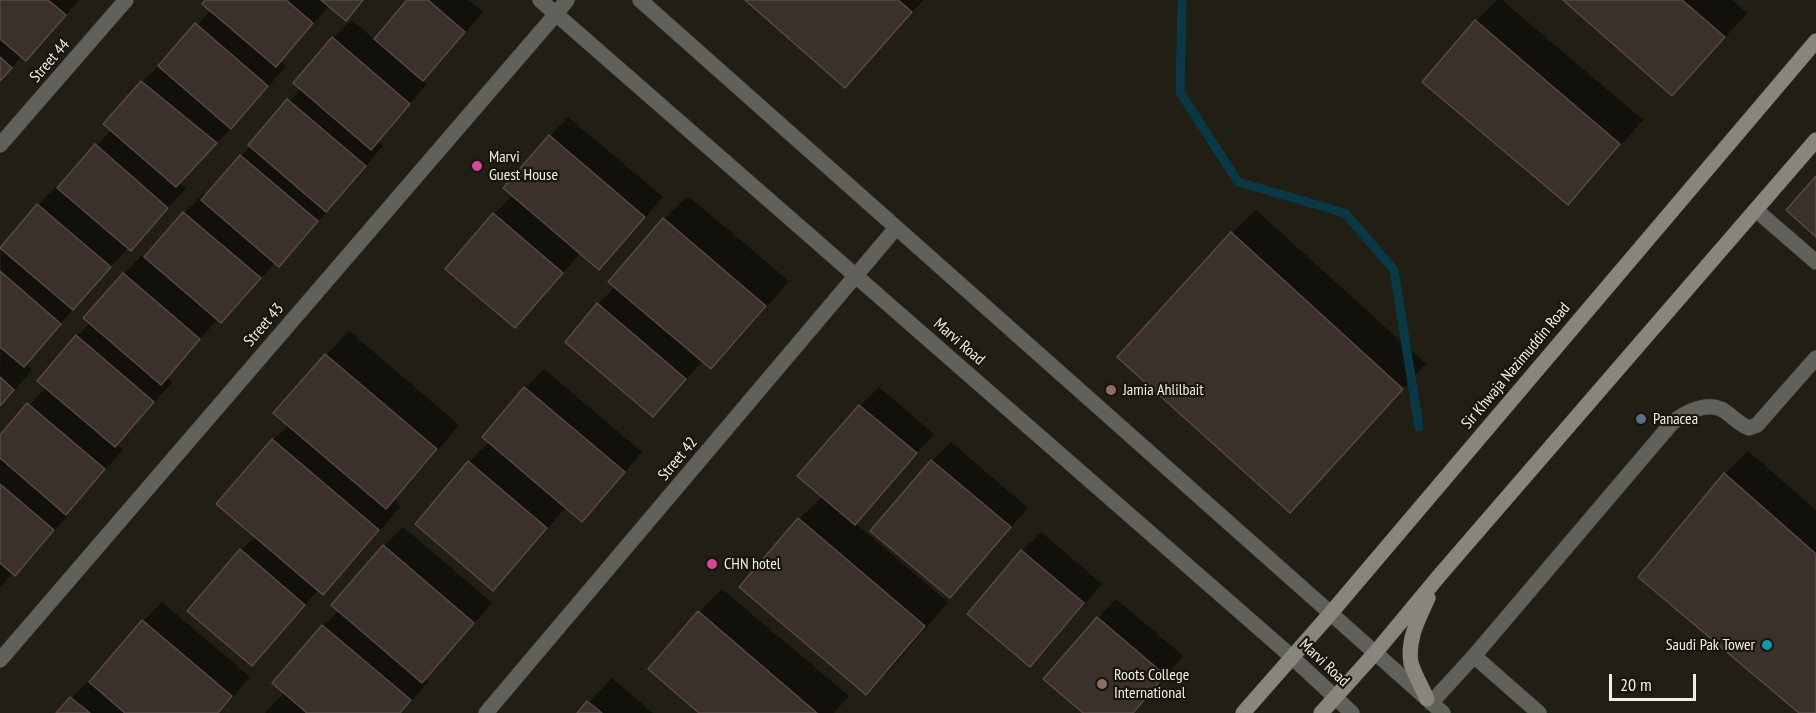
<!DOCTYPE html>
<style>
body{margin:0}
#map{position:relative;width:1816px;height:713px;overflow:hidden;background:#211e14;font-family:"PT Sans Narrow",sans-serif}
canvas{display:block}
.scale{position:absolute;left:1609px;top:674px;width:87px;height:27px;box-sizing:border-box;border:3px solid #f0eee7;border-top:0;padding-left:8px;font-size:18px;line-height:21px;white-space:nowrap;color:#f0eee7;-webkit-text-stroke:4px #18150c;paint-order:stroke}
</style>
<div id="map">
<canvas width="1816" height="713"></canvas>
<div class="scale">20 m</div>
</div>
<script>
const context = document.querySelector('canvas').getContext('2d');
context.lineJoin = 'round';
function fillPath(path, color) {
  context.fillStyle = color;
  context.fill(path, 'evenodd');
}
function strokePath(path, color, width, dash) {
  context.strokeStyle = color;
  context.lineWidth = width;
  context.lineCap = dash ? 'butt' : 'round';
  context.setLineDash(dash || []);
  context.stroke(path);
}
function label(font, color, halo, rows, align = 'center') {
  context.font = font + ' "PT Sans Narrow",sans-serif';
  context.lineWidth = 4.5;
  context.setLineDash([]);
  context.textBaseline = 'middle';
  context.strokeStyle = halo;
  context.fillStyle = color;
  for (const [text, x, y, turn = 0] of rows) {
    context.save();
    context.translate(x, y);
    context.rotate((+turn || 0) * Math.PI / 180);
    context.textAlign = isNaN(turn) ? turn : align;
    if (halo) context.strokeText(text, 0, 0);
    context.fillText(text, 0, 0);
    context.restore();
  }
}
fillPath(new Path2D(`
 M 0,0 L 79,0 L 44,40 L 26,59 L 22,56 L 0,81 Z
 M 207,0 L 364,0 L 345,19 L 330,5 L 280,61 L 286,66 L 250,108 L 179,183 L 186,188 L 149,230 L 130,249 L 129,247 L 78,303 L 42,346 L 25,364 L 32,370 L 0,407 L 1,247 L 38,205 L 57,186 L 59,188 L 111,130 L 142,82 L 161,64 L 211,10 Z
 M 409,0 L 469,0 L 483,12 L 442,60 L 422,80 L 427,84 L 377,141 L 383,146 L 297,246 L 279,265 L 275,262 L 240,303 L 221,321 L 218,319 L 166,378 L 172,382 L 133,427 L 116,444 L 123,450 L 70,509 L 72,510 L 34,555 L 15,574 L 13,572 L 0,588 L 0,438 L 46,387 L 77,336 L 91,322 L 124,274 L 142,255 L 145,258 L 184,213 L 203,194 L 206,197 L 301,88 L 333,38 L 352,20 L 375,40 Z
 M 747,0 L 923,0 L 869,62 L 845,86 Z
 M 1497,0 L 1502,0 L 1643,120 L 1591,179 L 1567,203 L 1476,21 Z
 M 1565,0 L 1732,0 L 1747,13 L 1695,71 L 1672,94 Z
 M 568,117 L 663,197 L 618,249 L 599,268 L 581,252 L 534,307 L 515,326 L 494,214 L 513,195 L 550,136 Z
 M 688,196 L 789,281 L 735,344 L 711,367 L 703,360 L 672,396 L 653,415 L 598,304 L 616,286 L 664,219 Z
 M 1256,210 L 1426,364 L 1290,511 L 1232,233 Z
 M 349,331 L 459,425 L 409,484 L 394,499 L 401,506 L 346,570 L 323,593 L 319,589 L 270,646 L 252,664 L 241,550 L 256,536 L 219,504 L 273,440 L 289,425 L 326,355 Z
 M 544,369 L 642,452 L 601,501 L 582,520 L 566,507 L 512,570 L 493,589 L 469,462 L 490,441 L 484,436 L 526,388 Z
 M 879,387 L 934,434 L 873,504 L 855,523 L 948,602 L 890,670 L 866,693 L 799,519 L 823,496 L 799,476 L 860,406 Z
 M 951,442 L 1028,508 L 968,577 L 950,596 L 872,531 L 932,461 Z
 M 1748,451 L 1816,510 L 1816,713 L 1801,713 L 1725,474 Z
 M 403,527 L 492,603 L 441,662 L 425,678 L 429,681 L 401,713 L 265,713 L 285,692 L 274,683 L 323,626 L 339,610 L 333,605 L 384,546 Z
 M 1041,532 L 1102,584 L 1048,647 L 1030,665 L 969,614 L 1022,551 Z
 M 722,589 L 849,696 L 834,713 L 702,713 L 699,612 Z
 M 1116,599 L 1183,656 L 1134,713 L 1085,713 L 1098,618 Z
 M 162,602 L 250,677 L 219,713 L 58,713 L 90,679 L 92,680 L 143,621 Z
 M 612,678 L 653,713 L 579,713 Z`), '#0007');
strokePath(new Path2D(`
 M 1182,0 L 1180,92 L 1238,182 L 1345,213 L 1394,270 L 1419,427`), '#093947', 9);
const building = new Path2D(`
 M 0,0 L 48,0 L 66,15 L 26,61 L 0,39 Z
 M 205,0 L 286,0 L 313,23 L 276,67 L 202,4 Z
 M 321,0 L 363,0 L 346,21 Z
 M 407,0 L 428,0 L 465,32 L 423,81 L 374,39 Z
 M 745,0 L 898,0 L 912,12 L 845,88 Z
 M 1563,0 L 1682,0 L 1725,37 L 1672,96 Z
 M 1475,20 L 1620,144 L 1568,205 L 1422,82 Z
 M 195,23 L 268,86 L 231,129 L 158,66 Z
 M 332,37 L 410,104 L 371,150 L 293,83 Z
 M 0,57 L 12,68 L 0,81 Z
 M 141,81 L 217,143 L 176,187 L 103,124 Z
 M 287,99 L 366,166 L 326,212 L 248,145 Z
 M 549,135 L 645,217 L 599,270 L 503,188 Z
 M 95,144 L 168,208 L 131,251 L 57,188 Z
 M 240,155 L 318,221 L 279,267 L 201,200 Z
 M 1816,176 L 1816,237 L 1786,210 Z
 M 37,204 L 111,267 L 73,310 L 0,248 Z
 M 183,212 L 261,278 L 221,323 L 144,257 Z
 M 493,213 L 563,273 L 515,328 L 445,269 Z
 M 663,218 L 766,306 L 711,369 L 608,282 Z
 M 1231,232 L 1403,389 L 1290,513 L 1117,357 Z
 M 0,271 L 61,324 L 24,367 L 0,347 Z
 M 123,273 L 200,339 L 161,385 L 83,318 Z
 M 597,303 L 686,379 L 653,417 L 565,342 Z
 M 76,335 L 154,402 L 115,447 L 37,381 Z
 M 325,354 L 437,449 L 386,509 L 273,413 Z
 M 0,377 L 14,390 L 0,406 Z
 M 524,387 L 625,472 L 582,522 L 482,437 Z
 M 27,403 L 105,469 L 66,515 L 0,458 L 0,435 Z
 M 859,405 L 917,453 L 855,525 L 797,476 Z
 M 272,439 L 379,530 L 323,595 L 216,504 Z
 M 931,460 L 1011,527 L 950,598 L 870,531 Z
 M 468,461 L 547,528 L 493,591 L 415,524 Z
 M 1724,473 L 1816,554 L 1816,713 L 1799,713 L 1638,577 Z
 M 0,484 L 54,530 L 15,576 L 0,563 Z
 M 798,518 L 925,626 L 866,695 L 739,587 Z
 M 383,545 L 474,623 L 422,683 L 331,605 Z
 M 240,549 L 305,605 L 252,666 L 187,611 Z
 M 1021,550 L 1084,603 L 1030,667 L 967,614 Z
 M 698,611 L 817,713 L 699,713 L 648,669 Z
 M 1097,617 L 1165,675 L 1133,713 L 1083,713 L 1043,679 Z
 M 142,620 L 232,696 L 218,713 L 125,713 L 89,682 Z
 M 322,625 L 411,700 L 400,713 L 307,713 L 272,683 Z
 M 70,697 L 90,713 L 56,713 Z
 M 587,701 L 602,713 L 577,713 Z`);
fillPath(building, '#3b302b');
strokePath(building, '#574a46', 1.5);
const service = new Path2D(`
 M 1756,210 L 1816,262
 M 1474,656 L 1539,713
 M 1431,703 L 1474,656 L 1672,423 C 1684,413 1705,402 1721,409 C 1731,414 1738,424 1749,428 L 1757,425 L 1816,358`);
const minor = new Path2D(`
 M 0,145 L 126,0
 M 0,660 L 556,14
 M 486,713 L 896,228`);
const tertiary = new Path2D(`
 M 540,0 L 1292,657 L 1352,713
 M 640,0 L 1443,713
 M 556,14 L 567,0`);
const secondary = new Path2D(`
 M 1427,699 C 1422,687 1414,674 1411,663 C 1407,639 1419,618 1428,598
 M 1243,713 L 1330,614 L 1816,41
 M 1321,713 L 1375,653 L 1439,576 L 1816,140`);
strokePath(service, '#3e3b32', 16);
strokePath(minor, '#3e3b32', 16);
strokePath(tertiary, '#3e3b32', 16);
strokePath(secondary, '#3e3b32', 16);
strokePath(service, '#61605b', 15);
strokePath(minor, '#61605b', 15);
strokePath(tertiary, '#61605b', 15);
strokePath(secondary, '#87857d', 15);
for (const [x, y, r, color] of [
 [477,166,6,"#d1479c"],
 [1111,390,6,"#8d6e63"],
 [1641,419,6,"#5c6f8a"],
 [712,564,6,"#d1479c"],
 [1767,645,6,"#0f9aa8"],
 [1102,684,6,"#8d6e63"]
]) {
  const dot = new Path2D();
  dot.arc(x, y, r, 0, 2 * Math.PI);
  context.fillStyle = color;
  context.fill(dot);
  strokePath(dot, '#18150c', 2);
}
label('16px', '#f0eee7', '#18150c', [
 ["Street 44",50,61,-49],
 ["Street 43",264,325,-49],
 ["Marvi Road",959,342,41],
 ["Sir Khwaja Nazimuddin Road",1516,366,-50],
 ["Street 42",678,459,-50],
 ["Marvi Road",1324,663,43]
]);
label('16px', '#f0eee7', '#18150c', [
 ["Marvi",489,157],
 ["Guest House",489,175],
 ["Jamia Ahlilbait",1123,390],
 ["Panacea",1653,419],
 ["CHN hotel",724,564],
 ["Saudi Pak Tower",1755,645,"right"],
 ["Roots College",1114,675],
 ["International",1114,693]
], 'left');
</script>
